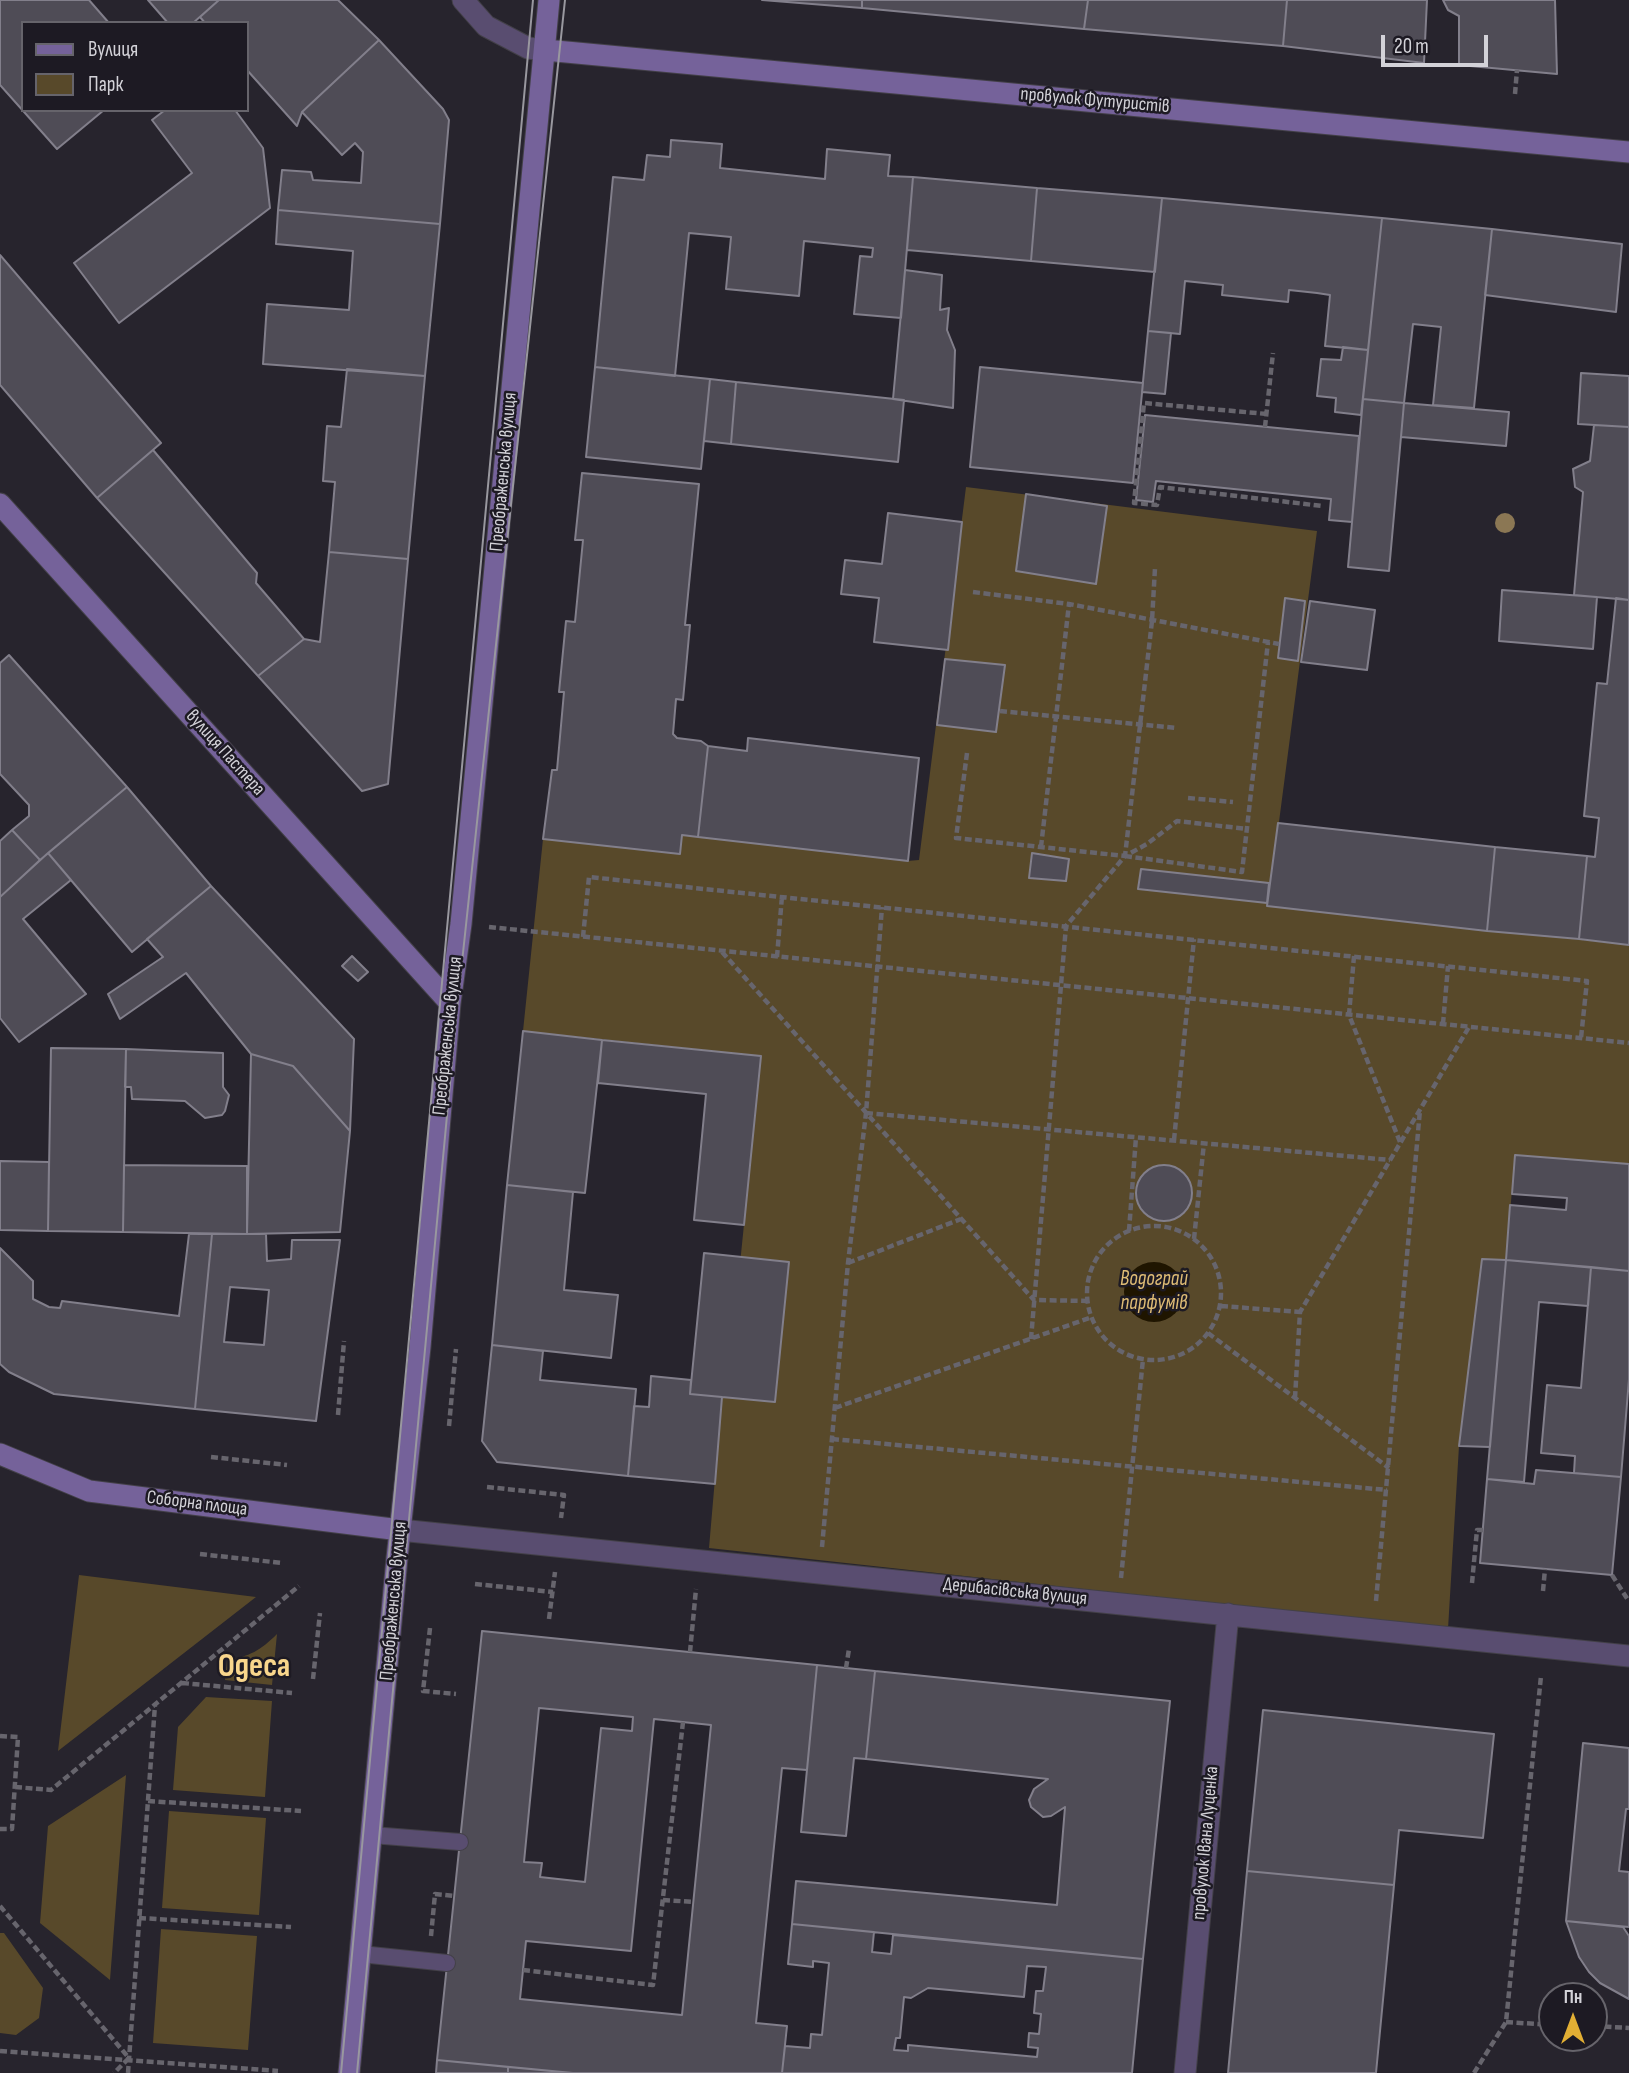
<!DOCTYPE html>
<meta charset="utf-8">
<style>
body{margin:0}
#map{position:relative;width:1629px;height:2073px;overflow:hidden;background:#27242d;font-family:"Sofia Sans Condensed",sans-serif}
canvas{display:block}
.legend{position:absolute;left:21px;top:21px;width:228px;height:91px;box-sizing:border-box;background:#1d1a23;border:2px solid #66646b;margin:0;padding:9px 12px;list-style:none;font-size:21px;color:#d3d2d8}
.legend li{display:flex;align-items:center;gap:14px;height:35px}
.legend b{width:35px;border:2px solid #66646b}
.north{position:absolute;left:1538px;top:1982px;width:70px;height:70px;box-sizing:border-box;background:#1d1a23;border:2px solid #66646b;border-radius:50%;rotate:0deg;font-size:19px;font-weight:700;line-height:28px;text-align:center;color:#d3d2d8}
.north::after{content:'';display:block;margin:auto;width:24px;height:32px;background:#e2af34;clip-path:polygon(50% 0,100% 100%,50% 72%,0 100%)}
.scale{position:absolute;left:1381px;top:35px;width:107px;height:32px;box-sizing:border-box;border:4px solid #d3d2d8;border-top:0;padding-left:9px;font-size:21px;line-height:24px;white-space:nowrap;color:#d3d2d8;-webkit-text-stroke:5px #1d1a23;paint-order:stroke}
</style>
<div id="map">
<canvas width="1629" height="2073"></canvas>
<ul class="legend">
<li><b style="height:9px;background:#75629a"></b>Вулиця</li>
<li><b style="height:19px;background:#58492a"></b>Парк</li>
</ul>
<div class="north">Пн</div>
<div class="scale">20 m</div>
</div>
<script>
const context = document.querySelector('canvas').getContext('2d');
context.lineJoin = 'round';
function fillPath(path, color) {
  context.fillStyle = color;
  context.fill(path, 'evenodd');
}
function strokePath(path, color, width, dash) {
  context.strokeStyle = color;
  context.lineWidth = width;
  context.lineCap = dash ? 'butt' : 'round';
  context.setLineDash(dash || []);
  context.stroke(path);
}
function label(font, color, halo, rows, align = 'center') {
  context.font = font + ' "Sofia Sans Condensed",sans-serif';
  context.lineWidth = 5;
  context.setLineDash([]);
  context.textBaseline = 'middle';
  context.strokeStyle = halo;
  context.fillStyle = color;
  for (const [text, x, y, turn = 0] of rows) {
    context.save();
    context.translate(x, y);
    context.rotate((+turn || 0) * Math.PI / 180);
    context.textAlign = isNaN(turn) ? turn : align;
    if (halo) context.strokeText(text, 0, 0);
    context.fillText(text, 0, 0);
    context.restore();
  }
}
fillPath(new Path2D(`
 M 966,487 L 1317,531 L 1268,906 L 1629,945 L 1629,1164 L 1515,1155 L 1490,1447 L 1459,1446 L 1448,1629 L 709,1548 L 722,1397 L 741,1254 L 761,1056 L 523,1031 L 543,839 L 679,854 L 682,835 L 907,861 L 919,860 Z
 M 79,1575 L 256,1597 L 58,1751 Z
 M 277,1634 L 272,1685 L 225,1680 L 227,1660 C 249,1657 261,1650 277,1634 Z
 M 206,1697 L 272,1701 L 265,1797 L 173,1790 L 178,1727 Z
 M 126,1775 L 110,1980 L 40,1923 L 48,1826 Z
 M 169,1811 L 266,1818 L 259,1915 L 162,1908 Z
 M 161,1929 L 257,1936 L 248,2050 L 153,2043 Z
 M 0,1933 L 4,1933 L 43,1988 L 39,2018 L 16,2035 L 0,2033 Z`), '#58492a');
fillPath(new Path2D(`
 M1124 1292a30 30 0 1 1 60 0a30 30 0 1 1-60 0Z`), '#1f1500');
const building = new Path2D(`
 M 0,0 L 89,0 L 109,23 L 23,23 L 23,110 L 104,110 L 57,149 L 0,85 Z
 M 148,0 L 219,0 L 193,23 L 168,23 Z
 M 219,0 L 338,0 L 379,40 L 302,112 L 297,126 L 247,70 L 247,23 L 205,23 L 200,17 Z
 M 762,0 L 862,0 L 862,8 Z
 M 862,0 L 1088,0 L 1084,29 L 862,8 Z
 M 1088,0 L 1287,0 L 1283,46 L 1084,29 Z
 M 1287,0 L 1427,0 L 1424,63 L 1283,46 Z
 M 1443,0 L 1555,0 L 1557,74 L 1459,65 L 1459,16 L 1448,10 Z
 M 379,40 L 443,109 L 449,120 L 440,224 L 278,210 L 282,170 L 311,172 L 313,180 L 361,183 L 363,152 L 355,143 L 342,155 L 302,112 Z
 M 165,110 L 235,110 L 263,148 L 270,208 L 119,323 L 74,263 L 192,173 L 152,120 Z
 M 671,140 L 722,144 L 720,168 L 825,179 L 827,149 L 890,155 L 888,176 L 913,177 L 901,318 L 854,314 L 860,256 L 872,257 L 873,248 L 804,241 L 799,296 L 726,289 L 731,237 L 689,233 L 675,376 L 595,367 L 613,177 L 644,180 L 647,155 L 670,157 Z
 M 913,177 L 1037,188 L 1031,261 L 907,250 Z
 M 1037,188 L 1162,198 L 1155,272 L 1031,261 Z
 M 1162,198 L 1382,218 L 1368,350 L 1325,346 L 1330,295 L 1317,293 L 1289,290 L 1288,302 L 1222,295 L 1223,285 L 1185,281 L 1180,334 L 1148,331 Z
 M 278,210 L 440,224 L 425,376 L 263,364 L 267,304 L 349,310 L 353,251 L 276,244 Z
 M 1382,218 L 1492,229 L 1474,408 L 1433,405 L 1441,327 L 1413,324 L 1404,403 L 1363,399 Z
 M 1492,229 L 1622,244 L 1616,312 L 1485,295 Z
 M 0,255 L 161,443 L 97,498 L 0,385 Z
 M 905,270 L 942,275 L 940,310 L 949,308 L 947,330 L 955,350 L 953,408 L 893,399 Z
 M 1148,331 L 1171,333 L 1165,394 L 1142,392 Z
 M 1343,347 L 1368,350 L 1361,415 L 1335,412 L 1336,398 L 1317,396 L 1321,359 L 1341,360 Z
 M 595,367 L 710,379 L 701,469 L 586,457 Z
 M 980,367 L 1143,383 L 1133,483 L 970,467 Z
 M 347,369 L 425,376 L 408,559 L 329,552 L 335,482 L 323,481 L 327,426 L 341,427 Z
 M 1581,373 L 1629,376 L 1629,427 L 1578,424 Z
 M 710,379 L 736,382 L 731,444 L 704,441 Z
 M 736,382 L 904,400 L 898,462 L 731,444 Z
 M 1363,399 L 1404,403 L 1389,571 L 1348,567 Z
 M 1404,403 L 1509,412 L 1506,446 L 1401,437 Z
 M 1145,415 L 1359,436 L 1352,522 L 1329,520 L 1331,499 L 1156,481 L 1153,502 L 1136,500 Z
 M 1594,425 L 1629,427 L 1629,600 L 1574,595 L 1583,492 L 1575,487 L 1573,469 L 1590,461 Z
 M 153,450 L 257,573 L 256,583 L 304,639 L 258,676 L 97,498 Z
 M 582,473 L 699,484 L 685,625 L 690,625 L 683,700 L 676,699 L 673,734 L 677,738 L 701,741 L 708,746 L 698,837 L 682,835 L 680,854 L 543,839 L 552,770 L 557,770 L 564,692 L 559,692 L 566,621 L 575,622 L 583,540 L 575,540 Z
 M 1026,494 L 1107,506 L 1096,584 L 1016,571 Z
 M 888,513 L 962,522 L 948,650 L 874,642 L 879,598 L 841,594 L 845,560 L 882,564 Z
 M 329,552 L 408,559 L 388,784 L 362,791 L 258,676 L 304,639 L 320,642 Z
 M 1502,590 L 1597,597 L 1593,649 L 1499,641 Z
 M 1285,598 L 1305,601 L 1298,661 L 1278,658 Z
 M 1616,598 L 1629,600 L 1629,945 L 1579,939 L 1587,856 L 1595,857 L 1599,818 L 1584,816 L 1597,683 L 1607,684 Z
 M 1310,601 L 1375,610 L 1367,670 L 1301,662 Z
 M 9,655 L 127,787 L 40,860 L 12,830 L 29,816 L 29,805 L 0,774 L 0,663 Z
 M 945,659 L 1005,665 L 996,732 L 937,725 Z
 M 748,738 L 919,758 L 908,861 L 698,837 L 708,746 L 747,751 Z
 M 127,787 L 211,886 L 132,952 L 48,853 Z
 M 1278,823 L 1495,847 L 1487,931 L 1267,906 Z
 M 12,830 L 40,860 L 0,897 L 0,841 Z
 M 1495,847 L 1587,856 L 1579,939 L 1487,931 Z
 M 48,853 L 71,880 L 23,919 L 86,994 L 19,1042 L 0,1018 L 0,897 Z
 M 1032,853 L 1069,859 L 1066,881 L 1029,878 Z
 M 1141,869 L 1269,883 L 1267,903 L 1138,889 Z
 M 211,886 L 354,1039 L 350,1131 L 293,1066 L 251,1054 L 186,973 L 120,1019 L 108,994 L 163,957 L 147,939 Z
 M 352,956 L 368,972 L 358,981 L 342,966 Z
 M 523,1031 L 602,1040 L 585,1193 L 507,1185 Z
 M 602,1040 L 761,1056 L 744,1225 L 694,1220 L 706,1094 L 598,1083 Z
 M 51,1048 L 126,1049 L 123,1232 L 48,1231 Z
 M 126,1049 L 223,1053 L 223,1087 L 229,1095 L 225,1111 L 222,1115 L 205,1118 L 185,1101 L 132,1099 L 131,1087 L 125,1087 Z
 M 251,1054 L 293,1066 L 350,1131 L 340,1232 L 247,1234 Z
 M 1515,1155 L 1629,1164 L 1629,1271 L 1506,1260 L 1510,1205 L 1566,1210 L 1567,1198 L 1512,1194 Z
 M 0,1161 L 49,1162 L 48,1231 L 0,1230 Z
 M 124,1165 L 247,1166 L 247,1234 L 123,1232 Z
 M1136 1193a28 28 0 1 1 56 0a28 28 0 1 1-56 0Z
 M 507,1185 L 573,1192 L 564,1290 L 618,1295 L 611,1358 L 492,1345 Z
 M 189,1234 L 212,1234 L 195,1409 L 54,1394 L 9,1372 L 0,1364 L 0,1248 L 33,1281 L 33,1299 L 49,1307 L 60,1308 L 62,1301 L 179,1316 Z
 M 212,1234 L 266,1234 L 267,1261 L 291,1259 L 292,1240 L 340,1240 L 316,1421 L 195,1409 ZM 230,1287 L 269,1290 L 264,1345 L 224,1342 Z
 M 704,1253 L 789,1262 L 775,1402 L 690,1394 Z
 M 1482,1259 L 1506,1260 L 1490,1447 L 1459,1446 Z
 M 1506,1260 L 1591,1267 L 1588,1306 L 1539,1302 L 1524,1482 L 1487,1479 Z
 M 1591,1267 L 1629,1271 L 1629,1379 L 1621,1477 L 1574,1473 L 1575,1456 L 1541,1453 L 1547,1385 L 1581,1388 Z
 M 492,1345 L 543,1351 L 540,1380 L 636,1389 L 628,1476 L 497,1462 L 482,1441 Z
 M 651,1376 L 691,1380 L 690,1394 L 722,1397 L 715,1484 L 628,1476 L 634,1406 L 649,1407 Z
 M 1536,1470 L 1621,1477 L 1612,1575 L 1480,1563 L 1487,1479 L 1534,1484 Z
 M 482,1631 L 817,1665 L 807,1770 L 782,1768 L 756,2023 L 787,2026 L 782,2073 L 573,2073 L 437,2060 ZM 539,1708 L 633,1717 L 632,1731 L 601,1728 L 585,1882 L 540,1877 L 542,1863 L 524,1862 ZM 654,1719 L 711,1725 L 682,2015 L 520,1999 L 526,1941 L 631,1951 Z
 M 817,1665 L 875,1671 L 866,1759 L 854,1758 L 846,1836 L 801,1832 Z
 M 875,1671 L 1170,1701 L 1143,1959 L 792,1924 L 796,1881 L 1057,1905 L 1065,1807 L 1051,1816 L 1043,1817 L 1031,1807 L 1029,1800 L 1034,1789 L 1048,1779 L 866,1759 Z
 M 1263,1710 L 1494,1734 L 1483,1838 L 1399,1830 L 1394,1885 L 1247,1871 Z
 M 1583,1743 L 1629,1748 L 1629,1809 L 1626,1809 L 1619,1871 L 1629,1872 L 1629,1927 L 1566,1921 Z
 M 1247,1871 L 1394,1885 L 1376,2073 L 1228,2073 Z
 M 1566,1921 L 1623,1927 L 1629,1936 L 1629,1999 L 1600,1983 L 1589,1972 L 1579,1957 Z
 M 792,1924 L 874,1932 L 872,1952 L 891,1954 L 893,1935 L 1143,1959 L 1132,2073 L 782,2073 L 785,2046 L 810,2048 L 811,2034 L 822,2035 L 829,1963 L 813,1961 L 813,1967 L 788,1964 ZM 1027,1966 L 1046,1967 L 1043,1991 L 1036,1991 L 1034,2013 L 1041,2014 L 1039,2034 L 1029,2033 L 1028,2047 L 1038,2048 L 1037,2057 L 908,2045 L 908,2051 L 894,2050 L 896,2038 L 900,2038 L 904,1997 L 911,1998 L 928,1988 L 1024,1997 Z
 M 437,2060 L 508,2067 L 508,2073 L 436,2073 Z
 M 508,2067 L 573,2073 L 508,2073 Z`);
fillPath(building, '#4f4c56');
strokePath(building, '#827f8b', 2);
const lane = new Path2D(`
 M 372,1835 L 460,1842
 M 361,1954 L 447,1963`);
const street = new Path2D(`
 M 463,0 L 486,26 L 528,48 L 545,50
 M 400,1530 L 1629,1656
 M 1185,2073 L 1228,1614`);
const secondary = new Path2D(`
 M 545,50 L 1629,152
 M 0,504 L 450,1003
 M 0,1454 L 89,1491 L 400,1530
 M 349,2073 L 397,1558 L 420,1347 L 450,1003 L 461,924 L 549,0`);
strokePath(lane, '#434048', 18);
strokePath(street, '#434048', 23);
strokePath(secondary, '#434048', 23);
strokePath(new Path2D(`
 M 1515,94 L 1517,70
 M 1267,414 L 1144,403 L 1134,503 L 1157,505 L 1160,487 L 1322,506
 M 1265,427 L 1273,353
 M 973,592 L 1069,604 L 1279,644
 M 1000,711 L 1177,728
 M 967,753 L 956,838 L 1125,856 L 1147,844 L 1177,821 L 1247,829
 M 1188,798 L 1233,802
 M 1041,847 L 1069,604
 M 1125,856 L 1242,872 L 1268,642
 M 489,927 L 1629,1043
 M 583,937 L 589,877 L 1587,981 L 1581,1038
 M 722,952 L 1034,1300 L 1088,1301
 M 1354,956 L 1349,1015 L 1400,1142
 M 777,957 L 782,896
 M 1443,1024 L 1448,966
 M 866,1113 L 1390,1160
 M 1174,1140 L 1194,939
 M1087 1293a67 67 0 1 1 134 0a67 67 0 1 1-134 0Z
 M 1129,1231 L 1136,1137
 M 1194,1239 L 1204,1143
 M 848,1263 L 961,1219
 M 1221,1306 L 1300,1312
 M 1208,1333 L 1389,1468
 M 1031,1339 L 1066,926 L 1125,856 L 1152,621 L 1155,568
 M 1295,1398 L 1300,1312 L 1469,1027
 M 835,1408 L 1092,1317
 M 338,1415 L 344,1341
 M 449,1426 L 456,1349
 M 832,1439 L 1387,1490
 M 211,1457 L 287,1465
 M 487,1487 L 564,1495 L 561,1518
 M 822,1547 L 848,1263 L 866,1113 L 882,907
 M 200,1554 L 282,1563
 M 1612,1575 L 1628,1600
 M 1121,1578 L 1143,1359
 M 1472,1583 L 1477,1530 L 1483,1530
 M 475,1584 L 553,1592
 M 1543,1591 L 1545,1569
 M 1376,1601 L 1420,1110
 M 549,1619 L 555,1572
 M 430,1628 L 423,1691 L 456,1694
 M 690,1652 L 696,1589
 M 846,1668 L 849,1649
 M 313,1679 L 320,1613
 M 182,1683 L 292,1693
 M 0,1736 L 18,1737 L 12,1829 L 0,1829
 M 15,1787 L 51,1790 L 299,1586
 M 148,1801 L 301,1811
 M 663,1900 L 694,1902
 M 0,1906 L 129,2058 L 114,2073
 M 139,1918 L 291,1927
 M 431,1936 L 435,1894 L 454,1896
 M 523,1970 L 653,1985 L 683,1722
 M 1506,2022 L 1552,2025
 M 1594,2026 L 1629,2028
 M 0,2051 L 278,2071
 M 128,2073 L 155,1705
 M 1474,2073 L 1506,2022 L 1541,1676`), '#67656d', 4.5, [7, 3.5]);
strokePath(lane, '#594d70', 16);
strokePath(street, '#594d70', 21);
strokePath(secondary, '#75629a', 21);
strokePath(new Path2D(`
 M 341,2073 L 533,0
 M 357,2073 L 457,1009 L 565,0`), '#99989f', 2);
context.fillStyle = '#8b7754';
for (const [x, y] of [
 [1505,523]
]) {
  context.beginPath();
  context.arc(x, y, 10, 0, 2 * Math.PI);
  context.fill();
}
label('19px', '#d3d2d8', '#1d1a23', [
 ["провулок Футуристів",1095,101,5],
 ["Преображенська вулиця",504,472,-85],
 ["вулиця Пастера",225,753,48],
 ["Преображенська вулиця",448,1036,-84],
 ["Соборна площа",197,1504,7],
 ["Дерибасівська вулиця",1015,1592,6],
 ["Преображенська вулиця",394,1601,-85],
 ["провулок Івана Луценка",1206,1843,-85]
]);
label('italic 21px', '#dfbc75', '#1d1a23', [
 ["Водограй",1154,1280],
 ["парфумів",1154,1304]
]);
label('bold 33px', '#f9d68c', '#1d1a23', [
 ["Одеса",254,1668]
]);
</script>
